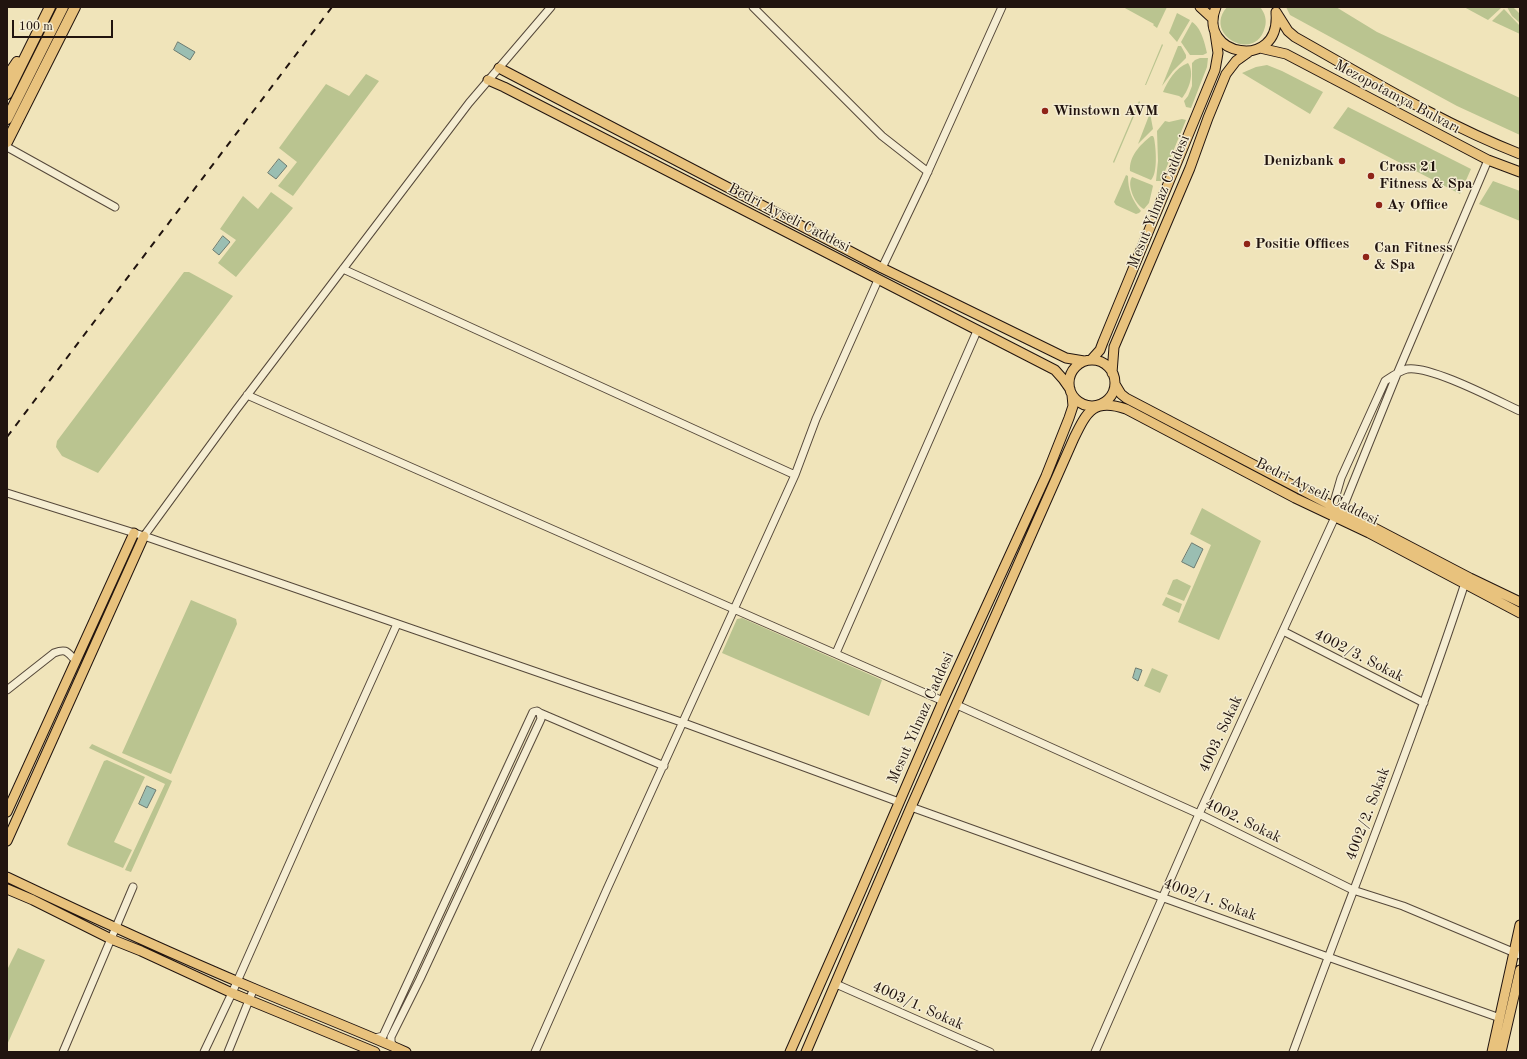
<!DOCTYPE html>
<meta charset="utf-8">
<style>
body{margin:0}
#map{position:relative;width:1527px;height:1059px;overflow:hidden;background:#f0e4ba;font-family:"Old Standard TT",serif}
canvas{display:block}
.frame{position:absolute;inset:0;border:8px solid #21140f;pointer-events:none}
.scale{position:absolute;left:12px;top:20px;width:101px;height:18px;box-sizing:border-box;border:2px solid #21140f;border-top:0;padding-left:5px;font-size:12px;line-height:14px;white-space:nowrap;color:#21140f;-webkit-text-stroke:3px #f5edd2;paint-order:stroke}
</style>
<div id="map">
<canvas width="1527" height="1059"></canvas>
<div class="frame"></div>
<div class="scale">100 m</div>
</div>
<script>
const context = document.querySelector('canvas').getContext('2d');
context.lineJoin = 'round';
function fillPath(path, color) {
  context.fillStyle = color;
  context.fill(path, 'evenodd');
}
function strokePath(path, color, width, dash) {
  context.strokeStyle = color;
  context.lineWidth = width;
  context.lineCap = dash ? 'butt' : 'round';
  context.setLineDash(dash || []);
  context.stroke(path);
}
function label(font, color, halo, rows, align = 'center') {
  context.font = font + ' "Old Standard TT",serif';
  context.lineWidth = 3;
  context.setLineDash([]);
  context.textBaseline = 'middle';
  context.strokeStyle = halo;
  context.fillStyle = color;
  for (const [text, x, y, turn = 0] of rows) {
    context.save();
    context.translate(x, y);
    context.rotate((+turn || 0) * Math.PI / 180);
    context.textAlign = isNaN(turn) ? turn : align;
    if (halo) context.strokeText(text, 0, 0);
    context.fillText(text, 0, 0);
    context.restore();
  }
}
fillPath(new Path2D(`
 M 1123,7 L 1167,7 L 1157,28 L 1153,25 L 1154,24 Z
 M 1227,7 L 1260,7 C 1265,13 1267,20 1265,27 C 1256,64 1202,35 1227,7 Z
 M 1286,7 L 1336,7 L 1377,32 L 1520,98 L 1520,135 L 1457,106 L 1290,15 Z
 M 1464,7 L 1500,7 L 1501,8 L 1488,20 Z
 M 1507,7 L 1513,7 L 1520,14 L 1520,23 L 1512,16 Z
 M 1504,9 L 1520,26 L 1520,34 L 1492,21 Z
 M 1177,13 L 1190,20 L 1177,42 L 1169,33 Z
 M 1192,22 C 1201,27 1205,44 1207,53 L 1203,55 L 1190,55 L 1181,42 Z
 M 1162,44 L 1163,45 L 1146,85 L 1145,85 Z
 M 1178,46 L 1181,46 L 1186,55 L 1186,58 L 1173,71 L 1162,86 Z
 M 1200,58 L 1208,58 L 1207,67 L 1191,108 L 1186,107 L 1184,101 L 1188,96 L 1192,86 L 1192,63 L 1195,60 Z
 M 1188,63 C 1195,73 1189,90 1182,98 L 1179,96 L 1163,92 C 1168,81 1175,68 1188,63 Z
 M 1267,65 L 1282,71 L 1323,92 L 1310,114 L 1242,73 L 1256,67 Z
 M 366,74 L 379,81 L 293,196 L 278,186 L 297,162 L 279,148 L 326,84 L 349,96 Z
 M 1139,101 L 1140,102 L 1114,163 L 1113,162 Z
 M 1348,107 L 1471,169 L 1460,194 L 1333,128 Z
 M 1150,113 L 1153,129 L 1138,144 Z
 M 1182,119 L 1186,120 L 1161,181 L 1156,181 L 1158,161 L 1157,131 L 1165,121 L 1169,122 Z
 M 1151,136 L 1153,136 L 1154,138 C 1156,148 1158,173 1151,180 L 1130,171 C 1129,156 1140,145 1151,136 Z
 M 1126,175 L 1128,176 C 1128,190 1132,200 1141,211 L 1139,213 L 1136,214 L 1116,205 L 1114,202 Z
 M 1132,177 L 1152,185 L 1153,186 L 1149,203 L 1144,209 C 1136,206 1126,185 1132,177 Z
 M 1493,181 L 1520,191 L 1520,221 L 1479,204 Z
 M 271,192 L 293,208 L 236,277 L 218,263 L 236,240 L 220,229 L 243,196 L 258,209 Z
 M 184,272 L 189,272 L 233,296 L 98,473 L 62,456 L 56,447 L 57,441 Z
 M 1202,508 L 1261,541 L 1219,640 L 1178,622 L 1211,545 L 1190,534 Z
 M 1177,579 L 1191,586 L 1184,601 L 1167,594 L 1173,580 Z
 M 1166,597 L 1182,604 L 1179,613 L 1162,605 Z
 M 191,600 L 236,619 L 237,624 L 171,774 L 122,753 Z
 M 742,618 L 882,680 L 869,716 L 722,653 L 737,619 Z
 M 1152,668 L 1168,675 L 1160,693 L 1144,686 Z
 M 92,744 L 172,781 L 131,872 L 125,870 L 165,784 L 89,748 Z
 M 107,760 L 145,777 L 114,842 L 132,850 L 123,868 L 69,846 L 67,844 L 104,761 Z
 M 18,948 L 45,960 L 7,1045 L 7,970 Z`), '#bac490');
const water = new Path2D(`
 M 178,42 L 195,52 L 190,60 L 174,50 Z
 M 279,159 L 287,166 L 276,179 L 268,173 Z
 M 223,236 L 230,242 L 219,255 L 213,250 Z
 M 1192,543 L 1203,549 L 1194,568 L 1182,562 Z
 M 1136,668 L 1142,670 L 1138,681 L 1133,678 Z
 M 147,786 L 156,790 L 147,808 L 139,804 Z`);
fillPath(water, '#9abeb2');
strokePath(water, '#6a7a71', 1);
const minor = new Path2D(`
 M 753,7 L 882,136 L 928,172
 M 7,147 L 115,207
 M 882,268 L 925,178 L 1002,7
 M 343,269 L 795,475
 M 247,395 L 943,701
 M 7,493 L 144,536 L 684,723 L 899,802
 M 1332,509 L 1341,478 L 1385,381 C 1391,377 1399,371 1407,369 C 1430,365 1496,400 1520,411
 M 1340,515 L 1397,374 L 1488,160
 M 144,536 L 236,410 L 469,103 L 551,7
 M 1283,631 L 1424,703
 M 836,653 L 977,331
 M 7,690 L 54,653 C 67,648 67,652 76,661
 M 957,705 L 1199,814 L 1353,890 L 1403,906 L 1520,955
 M 540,713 L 664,766
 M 911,807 L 1328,957 L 1500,1018
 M 836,984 L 990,1052
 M 375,1038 L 383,1036 L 533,712 L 537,711 L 540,713 L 541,719 L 420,979 L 391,1037 L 391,1042 L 394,1047
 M 63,1052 L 133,887
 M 204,1052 L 232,993 L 314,808 L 397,624
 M 228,1052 L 254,988
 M 535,1052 L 607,889 L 795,475 L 816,419 L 878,280
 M 1095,1052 L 1199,814 L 1335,517
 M 1293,1052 C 1350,896 1413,741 1465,583`);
const major = new Path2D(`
 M 1200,7 L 1213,19
 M 1216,7 C 1196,56 1281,72 1276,13
 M 1276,12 L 1288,31 L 1295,37 C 1368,78 1441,123 1520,154
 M 1260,48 L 1286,54 L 1488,160 L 1520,172
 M 499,68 L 882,268 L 1066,358 L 1084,361
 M 488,80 L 504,87 L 1055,370 L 1063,379 L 1070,389
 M 1091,360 L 1100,350 L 1103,342 L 1215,70 L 1218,53 L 1215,33
 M1069 383a23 23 0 1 1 46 0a23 23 0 1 1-46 0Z
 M 1112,373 L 1114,347 L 1190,168 L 1208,118 L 1226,74 L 1236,61 L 1250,51
 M 1115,384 L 1121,394 L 1126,398 L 1470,578 L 1520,602
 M 7,812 L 134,533
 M 7,841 L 144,536
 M 7,877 C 89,916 172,954 255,989 C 305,1010 356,1030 406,1052
 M 7,889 L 33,900 L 111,939 L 141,951 L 232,993 L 375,1052
 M 790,1052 L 861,891 L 943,701 L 1046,476 L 1069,418 L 1073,406 L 1072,395
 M 806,1052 L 911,807 L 1074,438 C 1087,411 1094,398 1126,409 L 1295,498 L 1369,533 L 1520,613
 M 1492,1052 L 1520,925
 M 1501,1052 L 1520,970`);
const highway = new Path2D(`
 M 7,77 L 17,62
 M 7,94 L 50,7
 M 7,119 L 63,7
 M 7,142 L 75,7`);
strokePath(minor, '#55483a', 9);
strokePath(major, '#21140f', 11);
strokePath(highway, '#21140f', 12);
strokePath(minor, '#f5edd2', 7);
strokePath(major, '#e8c27d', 9);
strokePath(highway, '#e8c27d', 10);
strokePath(new Path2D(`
 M 7,437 L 332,7`), '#21140f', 2, [7, 7]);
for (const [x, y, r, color] of [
 [1045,111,4,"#8f2418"],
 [1342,161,4,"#8f2418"],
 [1371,176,4,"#8f2418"],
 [1379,205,4,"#8f2418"],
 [1247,244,4,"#8f2418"],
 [1366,257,4,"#8f2418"]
]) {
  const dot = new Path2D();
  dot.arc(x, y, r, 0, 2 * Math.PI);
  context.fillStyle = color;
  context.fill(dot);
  strokePath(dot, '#f5edd2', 1.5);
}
label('15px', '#21140f', '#f5edd2', [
 ["Mezopotamya Bulvarı",1397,97,28],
 ["Mesut Yılmaz Caddesi",1159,202,-68],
 ["Bedri Ayseli Caddesi",789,218,27],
 ["Bedri Ayseli Caddesi",1317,492,26],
 ["4002/3. Sokak",1359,656,27],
 ["Mesut Yılmaz Caddesi",921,718,-66],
 ["4003. Sokak",1221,734,-65],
 ["4002/2. Sokak",1368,814,-69],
 ["4002. Sokak",1243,821,26],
 ["4002/1. Sokak",1210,900,20],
 ["4003/1. Sokak",918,1006,24]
]);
label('bold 15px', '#21140f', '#f5edd2', [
 ["Winstown AVM",1053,111],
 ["Denizbank",1334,161,"right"],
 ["Cross 21",1379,167],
 ["Fitness & Spa",1379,184],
 ["Ay Office",1387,205],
 ["Positie Offices",1255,244],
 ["Can Fitness",1374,248],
 ["& Spa",1374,265]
], 'left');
</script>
